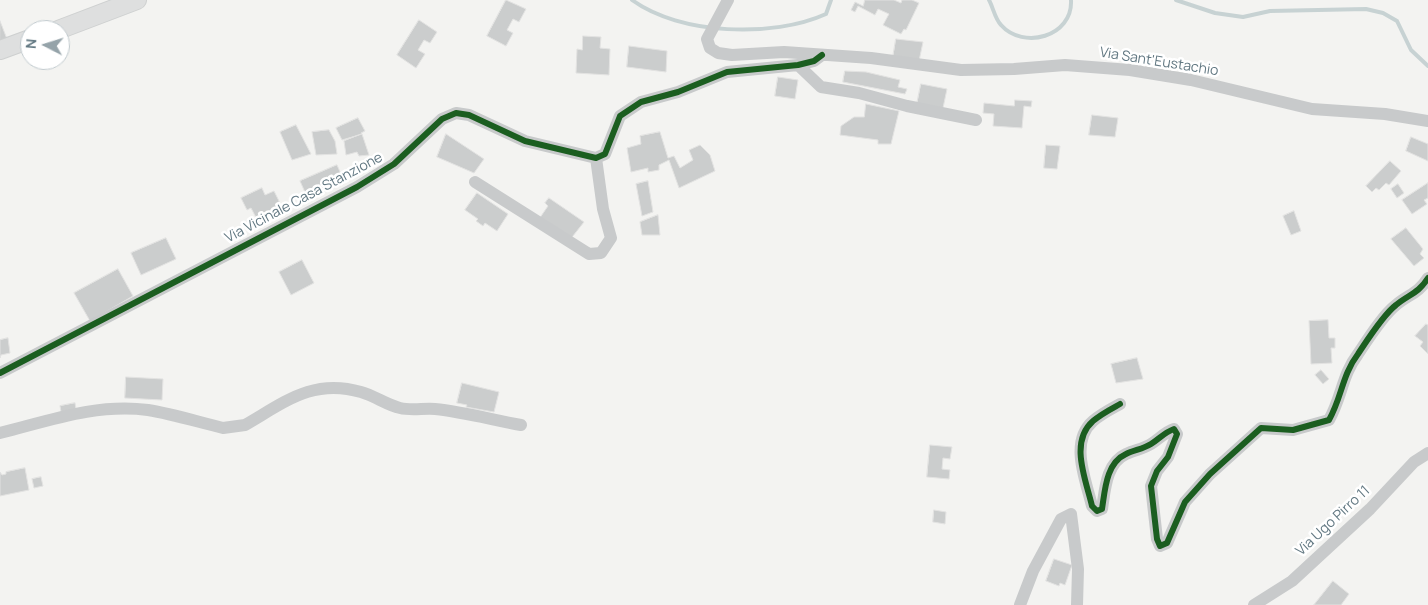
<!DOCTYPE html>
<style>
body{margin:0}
#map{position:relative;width:1428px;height:605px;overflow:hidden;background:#f3f3f1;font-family:Manrope,sans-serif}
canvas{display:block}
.north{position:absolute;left:20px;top:20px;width:50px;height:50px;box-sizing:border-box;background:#fff;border:1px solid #c0c9cd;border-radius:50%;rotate:275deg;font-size:14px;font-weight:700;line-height:20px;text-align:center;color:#627882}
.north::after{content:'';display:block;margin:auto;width:18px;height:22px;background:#95a3a9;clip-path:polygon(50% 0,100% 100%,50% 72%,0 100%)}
</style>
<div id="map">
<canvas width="1428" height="605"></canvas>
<div class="north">N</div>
</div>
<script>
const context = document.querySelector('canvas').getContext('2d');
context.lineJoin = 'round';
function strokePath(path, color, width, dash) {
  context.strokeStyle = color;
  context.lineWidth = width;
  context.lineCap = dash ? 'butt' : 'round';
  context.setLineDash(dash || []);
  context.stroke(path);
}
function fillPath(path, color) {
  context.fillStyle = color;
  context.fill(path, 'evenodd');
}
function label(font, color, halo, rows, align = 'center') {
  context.font = font + ' Manrope,sans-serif';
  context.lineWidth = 5;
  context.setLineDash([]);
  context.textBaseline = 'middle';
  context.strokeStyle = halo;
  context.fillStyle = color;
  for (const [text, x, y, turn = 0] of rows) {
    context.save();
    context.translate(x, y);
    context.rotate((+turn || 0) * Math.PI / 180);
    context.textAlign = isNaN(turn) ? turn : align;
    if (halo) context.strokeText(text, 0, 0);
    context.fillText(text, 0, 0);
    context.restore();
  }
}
strokePath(new Path2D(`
 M 632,0 C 680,35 773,38 826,14 L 831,0
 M 989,0 C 993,7 995,19 1001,25 C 1023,50 1073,37 1071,0
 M 1176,0 L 1215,13 L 1243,17 L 1270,11 L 1366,9 L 1383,13 L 1397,21 L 1411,50 L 1428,66`), '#c7d2d3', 4);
const building = new Path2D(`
 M 506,0 L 526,9 L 519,22 L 513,19 L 507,30 L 513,33 L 506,46 L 487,36 Z
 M 865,0 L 894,0 L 901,3 L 902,0 L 912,0 L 919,3 L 906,30 L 904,29 L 901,34 L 883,25 L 889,14 L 878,9 L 875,15 L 858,6 L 855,12 L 851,10 L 855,2 L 863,6 Z
 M 419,20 L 437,32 L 430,43 L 424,40 L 418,50 L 425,54 L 416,68 L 397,55 Z
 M 0,21 L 7,39 L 0,41 Z
 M 583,36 L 601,37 L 600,48 L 610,49 L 609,75 L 576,73 L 577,49 L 582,50 Z
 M 896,39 L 923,42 L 919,61 L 893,57 Z
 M 629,46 L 667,51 L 666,72 L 627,67 Z
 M 845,71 L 866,72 L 900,80 L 898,87 L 907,89 L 905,94 L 843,82 Z
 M 778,77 L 798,80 L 795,99 L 775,96 Z
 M 921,84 L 947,89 L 943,108 L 917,104 Z
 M 1015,100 L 1032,101 L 1031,107 L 1024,106 L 1022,128 L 993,126 L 994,114 L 983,113 L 984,103 L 1014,106 Z
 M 866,104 L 899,111 L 891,144 L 878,144 L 878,140 L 840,135 L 841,126 L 854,117 L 864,117 Z
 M 1092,115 L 1118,118 L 1115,137 L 1089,135 Z
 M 358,118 L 365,131 L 361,133 L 362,134 L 342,140 L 336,128 Z
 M 296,125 L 311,154 L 292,160 L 280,132 Z
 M 329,130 L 335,141 L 337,154 L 316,155 L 312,132 Z
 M 660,132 L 668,158 L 674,156 L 680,168 L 693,160 L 689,150 L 700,145 L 710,155 L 715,171 L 679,188 L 669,160 L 659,165 L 659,170 L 648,172 L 648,168 L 631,172 L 627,148 L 641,144 L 640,136 Z
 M 362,134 L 369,155 L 359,156 L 357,152 L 346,155 L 344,141 Z
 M 446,134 L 484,159 L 474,173 L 437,157 Z
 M 1411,137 L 1428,144 L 1428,161 L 1406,151 Z
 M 1046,145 L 1060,146 L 1057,169 L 1044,168 Z
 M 1390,161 L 1401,171 L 1389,185 L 1386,183 L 1379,190 L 1376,188 L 1372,192 L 1366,186 Z
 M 337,165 L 345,183 L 308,199 L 300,181 Z
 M 648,181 L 653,212 L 642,216 L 636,184 Z
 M 1428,183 L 1428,198 L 1424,200 L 1427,204 L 1412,214 L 1402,200 Z
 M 1398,184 L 1404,193 L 1397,198 L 1391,189 Z
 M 262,188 L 265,195 L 274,191 L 285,213 L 260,225 L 251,208 L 247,210 L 241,198 Z
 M 477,193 L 508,214 L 497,231 L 485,223 L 483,226 L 476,221 L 478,219 L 465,210 Z
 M 549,198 L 584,222 L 569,241 L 539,219 L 548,206 L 545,203 Z
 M 1294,211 L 1301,231 L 1291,235 L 1283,216 Z
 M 658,215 L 660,235 L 642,235 L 640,222 Z
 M 1406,228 L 1423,249 L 1420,254 L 1424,258 L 1414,266 L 1391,239 Z
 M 166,238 L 176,259 L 141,275 L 131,253 Z
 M 302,260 L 314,283 L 291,295 L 279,272 Z
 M 118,269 L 133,296 L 90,321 L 74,293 Z
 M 1328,320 L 1329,338 L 1335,338 L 1335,348 L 1331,348 L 1332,363 L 1311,364 L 1309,321 Z
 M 1426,324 L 1428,325 L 1428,354 L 1420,346 L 1423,342 L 1415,336 Z
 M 8,338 L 10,353 L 1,355 L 0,358 L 0,340 Z
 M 1137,358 L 1143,379 L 1116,383 L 1111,364 Z
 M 1321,370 L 1329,379 L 1323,384 L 1315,375 Z
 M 126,377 L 163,379 L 162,400 L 125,398 Z
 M 462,383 L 499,392 L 494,412 L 466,407 L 467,405 L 457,403 Z
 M 75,403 L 76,409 L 61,412 L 60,406 Z
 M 930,445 L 952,447 L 950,459 L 943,458 L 942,469 L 950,470 L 949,479 L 927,477 Z
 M 25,468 L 29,490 L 0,496 L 0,472 L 2,475 L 6,474 L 6,472 Z
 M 41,477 L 43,486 L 34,488 L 32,479 Z
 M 934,510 L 946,512 L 945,524 L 933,522 Z
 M 1054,559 L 1072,565 L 1065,585 L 1060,583 L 1059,586 L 1046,581 Z
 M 1333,581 L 1349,594 L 1341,605 L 1314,605 Z`);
fillPath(building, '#cbcdcd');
strokePath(building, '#e2e2e1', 1);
const secondary = new Path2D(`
 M 58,30 L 137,0
 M 0,50 L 30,39`);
strokePath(secondary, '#ced0d0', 20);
strokePath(new Path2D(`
 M 728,0 L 707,39 L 710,48 L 718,53 L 732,55 L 784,52 L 871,58 L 961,70 L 1014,69 L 1065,65 L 1130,70 L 1191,80 L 1312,109 L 1385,114 L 1428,121
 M 798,65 L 821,87 L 859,93 L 907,106 L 976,120
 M 475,182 L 589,254 L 601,253 L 611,238 L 603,209 L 596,158
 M 0,373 L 357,187 L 394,164 L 442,119 L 456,113 L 469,115 L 525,141 L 596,158 L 605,154 L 620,116 L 641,102 L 678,92 L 727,72 L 798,65 L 814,61 L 822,55
 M 1120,404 C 1111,409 1101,414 1093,421 C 1069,442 1086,480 1092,506 L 1097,511 L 1102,509 C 1105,490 1106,463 1126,454 C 1134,450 1143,449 1151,444 C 1159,439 1165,432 1174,429 L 1177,434 L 1168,457 L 1157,471 L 1151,486 L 1157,539 L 1160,546 L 1167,543 L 1185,502 L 1210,474 L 1261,428 L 1293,430 L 1329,420 C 1342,397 1342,375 1358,354 C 1368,339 1383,315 1396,305 C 1409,294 1418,294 1428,278
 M 0,433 C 48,421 97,403 148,410 C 173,414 198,422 223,428 L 245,425 C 285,402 313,378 361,392 C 375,396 387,405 400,408 C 412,411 423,408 435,409 C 464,412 493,420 521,425
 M 1020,605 L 1033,571 L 1061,519 L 1071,514 L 1078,569 L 1077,605
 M 1254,605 L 1292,581 L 1370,509 L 1414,462 L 1428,453`), '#c8cacb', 12);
strokePath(secondary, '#dedfdf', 18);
strokePath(new Path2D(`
 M 0,373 L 357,187 L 394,164 L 442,119 L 456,113 L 469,115 L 525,141 L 596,158 L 605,154 L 620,116 L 641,102 L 678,92 L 727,72 L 798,65 L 814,61 L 822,55
 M 1120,404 C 1111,409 1101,414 1093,421 C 1069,442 1086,480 1092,506 L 1097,511 L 1102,509 C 1105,490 1106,463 1126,454 C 1134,450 1143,449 1151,444 C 1159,439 1165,432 1174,429 L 1177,434 L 1168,457 L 1157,471 L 1151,486 L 1157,539 L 1160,546 L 1167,543 L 1185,502 L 1210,474 L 1261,428 L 1293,430 L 1329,420 C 1342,397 1342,375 1358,354 C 1368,339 1383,315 1396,305 C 1409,294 1418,294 1428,278`), '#1b5e20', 6);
label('14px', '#627882', '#fff', [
 ["Via Sant'Eustachio",1159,62,9],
 ["Via Vicinale Casa Stanzione",304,198,-28],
 ["Via Ugo Pirro 11",1333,521,-43]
]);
</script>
